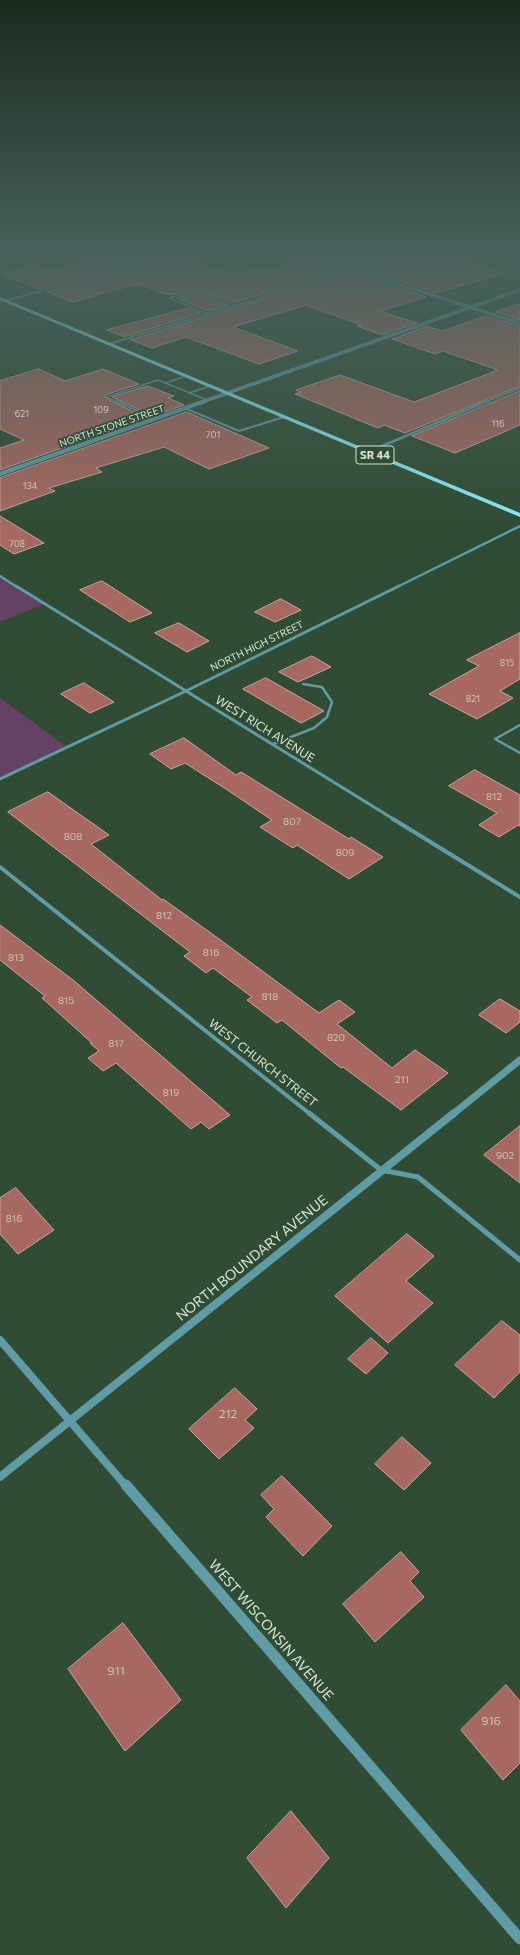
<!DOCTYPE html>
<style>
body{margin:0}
canvas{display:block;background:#314c34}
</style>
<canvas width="520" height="1955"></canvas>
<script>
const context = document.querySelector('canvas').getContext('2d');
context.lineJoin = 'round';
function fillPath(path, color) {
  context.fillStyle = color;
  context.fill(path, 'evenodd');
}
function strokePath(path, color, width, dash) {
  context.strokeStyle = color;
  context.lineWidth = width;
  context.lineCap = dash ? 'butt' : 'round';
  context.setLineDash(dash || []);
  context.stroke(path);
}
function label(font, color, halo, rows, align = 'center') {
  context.font = font + ' Commissioner,sans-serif';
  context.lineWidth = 3.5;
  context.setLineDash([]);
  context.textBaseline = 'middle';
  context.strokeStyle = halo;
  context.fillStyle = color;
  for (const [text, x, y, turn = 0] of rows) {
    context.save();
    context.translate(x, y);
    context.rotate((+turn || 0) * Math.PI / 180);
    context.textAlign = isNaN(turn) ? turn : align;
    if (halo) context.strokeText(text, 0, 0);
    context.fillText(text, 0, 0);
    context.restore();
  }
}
fillPath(new Path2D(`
 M 0,576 L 45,604 L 0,622 Z
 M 0,698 L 67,747 L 0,779 Z`), '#654165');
const building = new Path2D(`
 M 109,256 L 158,256 L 39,289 L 1,274 L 37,265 L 53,271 Z
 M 170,256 L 178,256 L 233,275 L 254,269 L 263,272 L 308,259 L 343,270 L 236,302 L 194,289 L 170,295 L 137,284 L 73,302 L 47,292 L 169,258 Z
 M 321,256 L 387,256 L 353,266 Z
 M 398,256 L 448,256 L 504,273 L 437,293 L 362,269 L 397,258 Z
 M 351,272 L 426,297 L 380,311 L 417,323 L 382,335 L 357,326 L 361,325 L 306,305 L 233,327 L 298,351 L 259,364 L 186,337 L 152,348 L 131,340 Z
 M 194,293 L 229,305 L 208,311 L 177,298 Z
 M 520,304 L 520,320 L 496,312 Z
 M 189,308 L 201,313 L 124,337 L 107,330 Z
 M 486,316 L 520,326 L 520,386 L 405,433 L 384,425 L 378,428 L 295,394 L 301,392 L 296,390 L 340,375 L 414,402 L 498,370 L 443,351 L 435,354 L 392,339 L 427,326 L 442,331 Z
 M 39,369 L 65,381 L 103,369 L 139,384 L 105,395 L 104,397 L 146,418 L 0,470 L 0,448 L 24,440 L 0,429 L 0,381 Z
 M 148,386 L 174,396 L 168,398 L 184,405 L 153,416 L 112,397 Z
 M 520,391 L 520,425 L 455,453 L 412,436 Z
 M 187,412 L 269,448 L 209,469 L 164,447 L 96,468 L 102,472 L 49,488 L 55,491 L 0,511 L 0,478 Z
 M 0,516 L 44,543 L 14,554 L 0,545 Z
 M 102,581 L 152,613 L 130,622 L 80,590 Z
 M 281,599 L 301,610 L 275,622 L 255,612 Z
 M 179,623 L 209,641 L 187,652 L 155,633 Z
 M 520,633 L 520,679 L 500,691 L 513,698 L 477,719 L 429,694 L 479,666 L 467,660 Z
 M 312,656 L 331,667 L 298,682 L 279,672 Z
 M 266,678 L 324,711 L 301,723 L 243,689 Z
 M 84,683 L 114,702 L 90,713 L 61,694 Z
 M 184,738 L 236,775 L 241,772 L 349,839 L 351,837 L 383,857 L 349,879 L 297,845 L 293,848 L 260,827 L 272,820 L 226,789 L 185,763 L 171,769 L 150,754 Z
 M 475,770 L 520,795 L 520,826 L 518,825 L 499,837 L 479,825 L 497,813 L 449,786 Z
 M 48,792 L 109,835 L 91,844 L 162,900 L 163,899 L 215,936 L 319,1013 L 339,1000 L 355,1012 L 337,1024 L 392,1068 L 415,1050 L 448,1073 L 401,1110 L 343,1067 L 341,1068 L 282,1020 L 277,1023 L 247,1000 L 252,997 L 213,968 L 206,973 L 184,956 L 190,952 L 8,812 Z
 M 0,925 L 73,980 L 230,1115 L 209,1129 L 201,1122 L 191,1129 L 116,1063 L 103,1071 L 88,1058 L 99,1051 L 90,1043 L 92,1043 L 42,998 L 45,996 L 0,960 Z
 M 500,999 L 520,1011 L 520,1022 L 506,1033 L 479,1015 Z
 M 520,1126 L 520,1183 L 484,1155 Z
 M 16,1188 L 54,1230 L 18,1254 L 0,1234 L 0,1198 Z
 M 407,1234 L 434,1256 L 406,1281 L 433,1303 L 388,1343 L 335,1296 Z
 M 502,1321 L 520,1335 L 520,1372 L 494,1398 L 455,1365 Z
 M 371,1338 L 388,1353 L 366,1374 L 348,1359 Z
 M 235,1388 L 257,1409 L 245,1420 L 254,1428 L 219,1459 L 189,1429 Z
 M 402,1437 L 431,1463 L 404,1490 L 375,1464 Z
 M 282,1476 L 332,1526 L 303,1556 L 266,1517 L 274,1509 L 261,1495 Z
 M 401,1552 L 419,1572 L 410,1581 L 424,1597 L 375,1642 L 343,1604 Z
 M 123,1623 L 181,1700 L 125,1751 L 68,1669 Z
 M 506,1685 L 520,1701 L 520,1763 L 503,1780 L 461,1730 Z
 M 291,1811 L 329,1858 L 286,1908 L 247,1858 Z`);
fillPath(building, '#a76860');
strokePath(building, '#d1a59f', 1);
strokePath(new Path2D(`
 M 209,314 L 169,298 L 194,291 L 237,305
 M 165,383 L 186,376
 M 189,393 L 210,386
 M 106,397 L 158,380 L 207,400
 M 106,397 L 118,402`), '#5f9ca5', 1.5);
strokePath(new Path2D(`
 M 116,401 L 154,419
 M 187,409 L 239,431 L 284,417`), '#5f9ca5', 2);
strokePath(new Path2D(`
 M 520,725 L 495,739 L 520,753
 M 273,744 L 314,728 L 327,717 L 332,702 L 322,687 L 303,684`), '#5f9ca5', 2.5);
strokePath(new Path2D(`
 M 0,302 L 168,256
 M 109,344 L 396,256
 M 486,402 L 520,388`), '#5f9ca5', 2);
strokePath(new Path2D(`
 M 368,452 L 488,401
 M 0,576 L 17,587
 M 397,587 L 520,526`), '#5f9ca5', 2.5);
strokePath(new Path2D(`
 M 16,586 L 395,820
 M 0,779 L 186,691 L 399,586`), '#5f9ca5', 3);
strokePath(new Path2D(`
 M 393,819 L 520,897
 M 0,867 L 310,1114`), '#5f9ca5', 4);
strokePath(new Path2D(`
 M 309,1113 L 381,1170 L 418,1177 L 520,1260`), '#5f9ca5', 5);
strokePath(new Path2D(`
 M 310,256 L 520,323
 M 202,402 L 520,290`), '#5f9ca5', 3.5);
strokePath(new Path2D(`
 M 0,474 L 205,401`), '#5f9ca5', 4.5);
strokePath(new Path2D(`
 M 453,1114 L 520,1060`), '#5f9ca5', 7);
strokePath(new Path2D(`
 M 0,1340 L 126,1486
 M 0,1477 L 454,1113`), '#5f9ca5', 8);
strokePath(new Path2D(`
 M 126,1485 L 520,1939`), '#5f9ca5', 11);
fillPath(new Path2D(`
 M 0,297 L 520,513 L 520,517 L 0,300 Z`), '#89eefc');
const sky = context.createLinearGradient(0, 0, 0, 530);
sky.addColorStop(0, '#1b2a1d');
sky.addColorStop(0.48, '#48615c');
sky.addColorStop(1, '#48615c00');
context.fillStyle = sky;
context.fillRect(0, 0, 520, 530);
label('9px', '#cac6b8', null, [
 ["109",101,410],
 ["621",22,414],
 ["116",498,424],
 ["701",213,435],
 ["134",30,486],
 ["708",17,544],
 ["815",507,663],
 ["821",473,699]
]);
label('10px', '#d5e5d6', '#314c34', [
 ["NORTH STONE STREET",112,426,-19],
 ["NORTH HIGH STREET",257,646,-26]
]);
label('10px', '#cac6b8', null, [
 ["812",494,797],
 ["807",292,822],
 ["808",73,837],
 ["809",345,853],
 ["812",164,916],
 ["816",211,953],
 ["813",16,958],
 ["818",270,997],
 ["815",66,1001],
 ["820",336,1038],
 ["817",116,1044],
 ["211",402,1080],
 ["819",171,1093],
 ["902",505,1156],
 ["816",14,1219]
]);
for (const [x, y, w] of [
 [375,455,38]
]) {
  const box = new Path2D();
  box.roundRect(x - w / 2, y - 9, w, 18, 3);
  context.fillStyle = '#314c34';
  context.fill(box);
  strokePath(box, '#d5e5d6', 1);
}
label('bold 11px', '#d5e5d6', null, [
 ["SR 44",375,455]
]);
label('12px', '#d5e5d6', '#314c34', [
 ["WEST RICH AVENUE",265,729,32],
 ["WEST CHURCH STREET",263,1063,38]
]);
label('12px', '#cac6b8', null, [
 ["212",228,1414],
 ["911",116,1671],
 ["916",491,1721]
]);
label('14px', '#d5e5d6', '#314c34', [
 ["NORTH BOUNDARY AVENUE",252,1258,-39],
 ["WEST WISCONSIN AVENUE",271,1630,49]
]);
</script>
